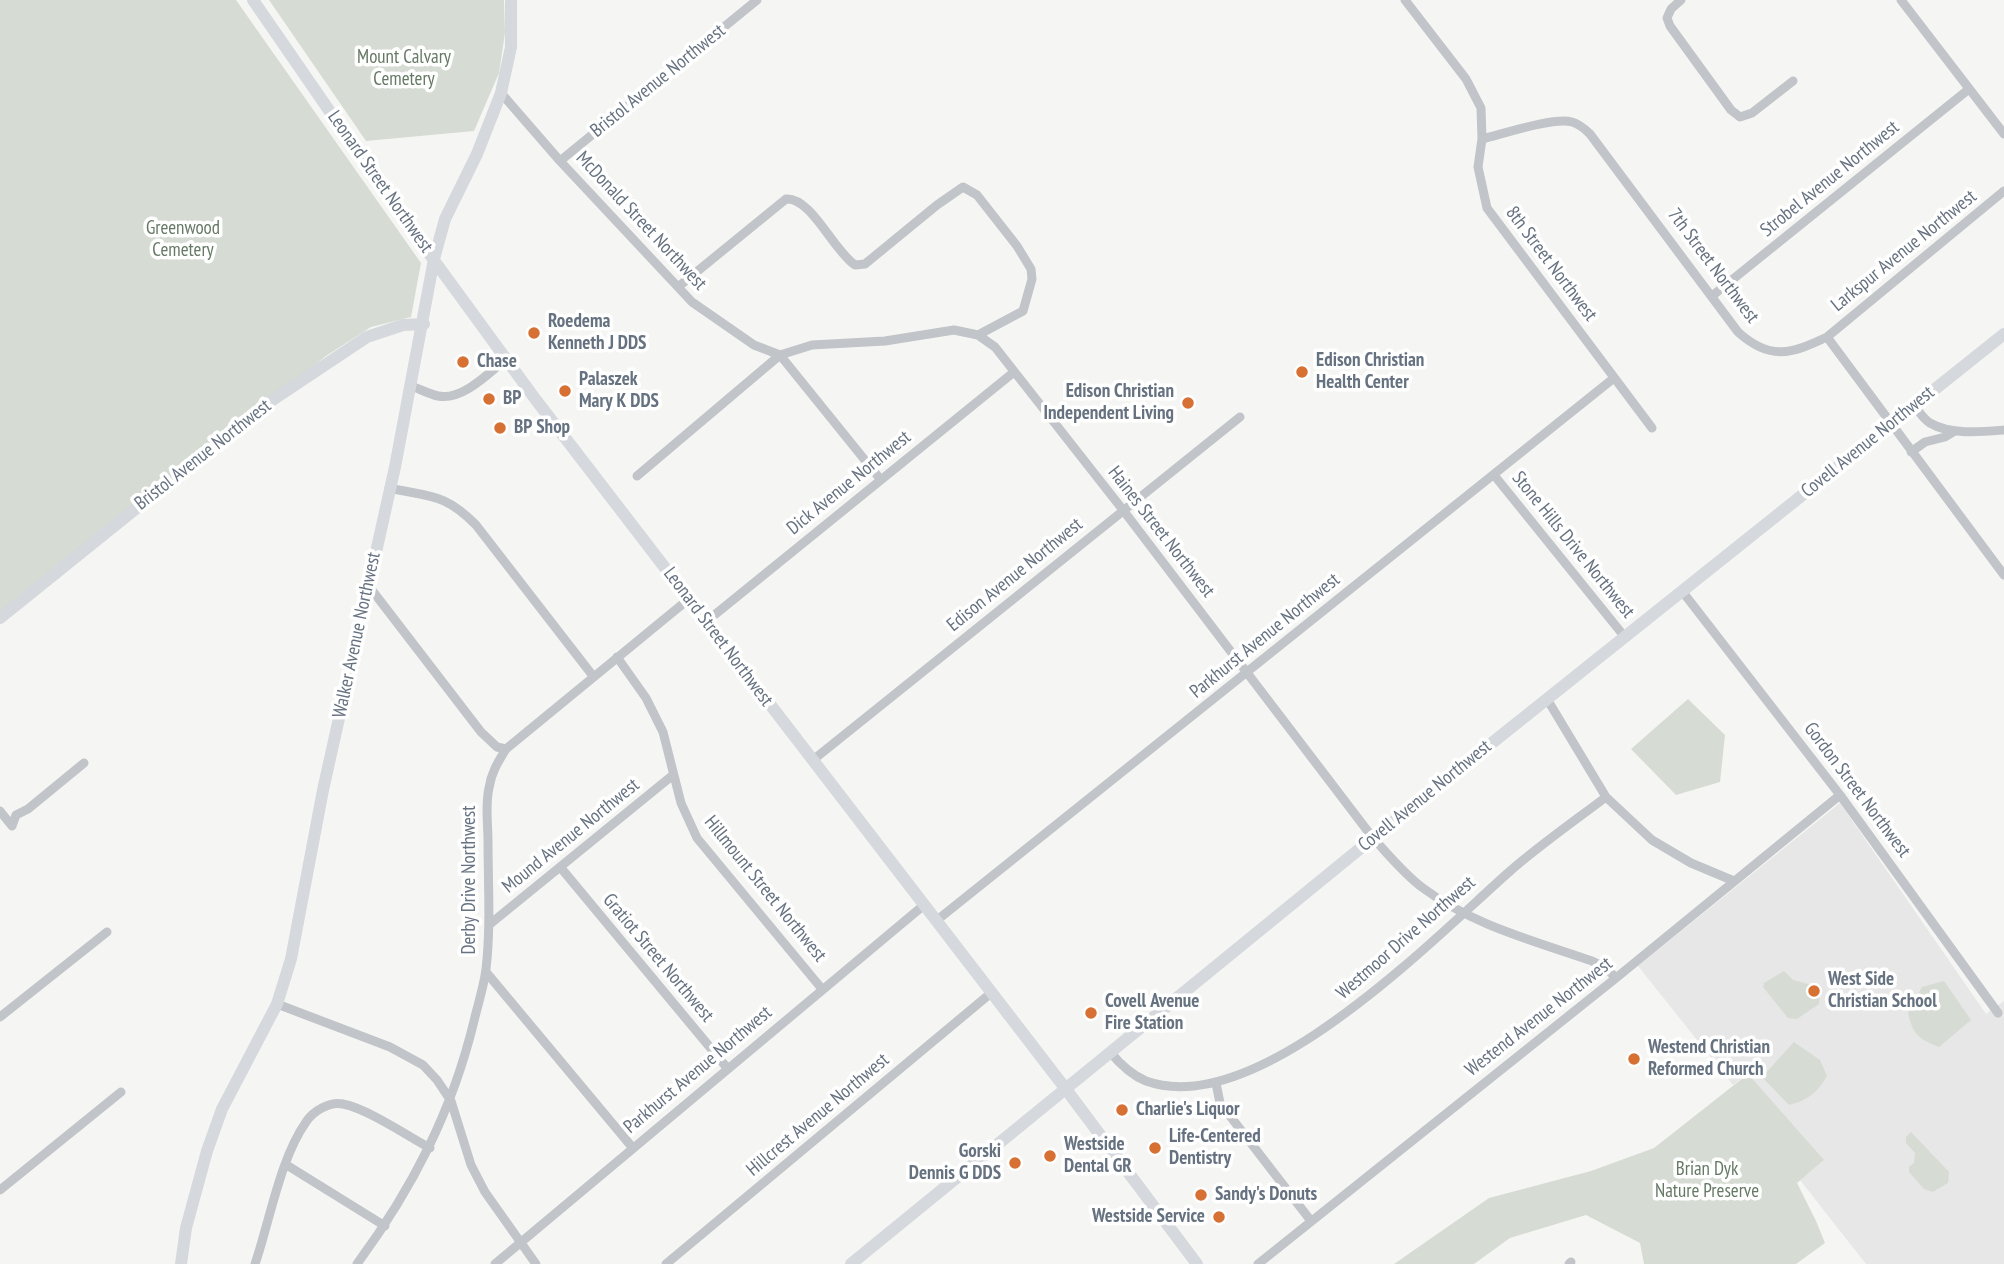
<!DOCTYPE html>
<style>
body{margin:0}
canvas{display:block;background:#f5f6f3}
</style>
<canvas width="2004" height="1264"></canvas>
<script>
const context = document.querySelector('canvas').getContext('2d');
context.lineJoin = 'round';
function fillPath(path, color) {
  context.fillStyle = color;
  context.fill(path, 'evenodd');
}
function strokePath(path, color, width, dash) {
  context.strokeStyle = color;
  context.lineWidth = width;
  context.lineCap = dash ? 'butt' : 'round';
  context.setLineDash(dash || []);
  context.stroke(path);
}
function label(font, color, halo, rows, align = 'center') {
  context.font = font + ' "PT Sans Narrow",sans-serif';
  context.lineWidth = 7;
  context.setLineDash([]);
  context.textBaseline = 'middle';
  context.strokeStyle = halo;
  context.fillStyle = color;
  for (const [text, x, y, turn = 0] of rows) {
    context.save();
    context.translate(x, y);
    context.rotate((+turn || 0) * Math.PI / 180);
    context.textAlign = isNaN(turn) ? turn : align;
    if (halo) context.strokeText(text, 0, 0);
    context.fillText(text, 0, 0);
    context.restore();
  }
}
fillPath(new Path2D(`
 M 1840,803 L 1986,1014 L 2004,1001 L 2004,1264 L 1866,1264 L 1800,1180 L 1823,1161 L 1747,1074 L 1733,1085 L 1638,966 Z`), '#e6e7e6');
fillPath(new Path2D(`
 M 0,0 L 236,0 L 421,263 L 411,317 L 371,327 L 326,356 L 0,616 Z
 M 269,0 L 504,0 L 505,33 L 499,73 L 474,131 L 366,141 Z
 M 1688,699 L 1725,735 L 1720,782 L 1676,795 L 1631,749 Z
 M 1784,971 L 1793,980 L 1820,987 L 1819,1004 L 1797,1019 L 1788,1018 L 1763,987 L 1764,983 Z
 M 1944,981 L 1971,1020 L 1939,1047 C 1919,1039 1913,1035 1908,1013 L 1922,987 Z
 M 1794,1042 L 1820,1060 L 1827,1076 C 1817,1093 1808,1100 1789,1105 L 1762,1077 Z
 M 1748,1074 L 1824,1160 L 1797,1183 L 1816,1221 L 1825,1243 L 1796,1264 L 1644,1264 L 1640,1243 L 1586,1215 L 1510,1238 L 1474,1264 L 1394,1264 L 1489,1198 L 1591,1171 L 1654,1148 Z
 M 1911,1132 L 1949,1172 L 1948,1183 L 1933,1192 L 1924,1189 L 1909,1172 L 1909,1167 L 1914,1163 L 1915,1153 L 1906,1143 L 1906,1137 Z`), '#d6dcd4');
strokePath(new Path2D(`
 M 1405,0 L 1466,79 L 1481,108 L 1482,139 L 1478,167 L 1487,208 L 1652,428
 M 1681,0 L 1671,9 L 1667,18 L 1670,26 L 1731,110 L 1740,117 L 1752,113 L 1793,81
 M 1901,0 L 2004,134
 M 501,93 L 560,161 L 692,302 L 754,345 L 780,355 L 881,480
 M 1482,139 C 1503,134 1553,117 1572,122 C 1579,124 1585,129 1590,134 L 1738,332 C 1770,361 1791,354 1827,337 L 2004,191
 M 560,161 L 757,0
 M 678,287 L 786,199 C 811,197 833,250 855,265 L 865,264 L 937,205 L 963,187 L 977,195 L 1017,246 L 1031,269 L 1032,279 L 1023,311 L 978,335
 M 1712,296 L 1969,89
 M 1827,337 L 2004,575
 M 411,386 C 420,389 429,394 438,396 C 462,401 489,373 506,359
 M 1914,406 C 1919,411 1923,419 1930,423 C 1950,435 1981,432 2004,430
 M 1911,452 L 1925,442 L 1945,437 L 1955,431
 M 1494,475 L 1624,636
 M 637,476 L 780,355 L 812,345 L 885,341 L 954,330 L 978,335 L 995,347 L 1123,510 L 1373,838 C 1389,855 1404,874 1423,888 C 1472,925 1535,941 1592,961 L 1606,968 L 1616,978
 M 389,488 C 430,497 445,493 476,525 L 593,676
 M 368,585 L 481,732 L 497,747 L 506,749
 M 1682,591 L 1840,795 L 1998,1013
 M 707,621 L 1014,372
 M 617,657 L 646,698 L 663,732 L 681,803 L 697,838 L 822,989
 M 1547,699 L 1606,797 L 1652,840 L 1691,863 L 1734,881
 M 813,760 L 1240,417
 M 0,811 L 12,826 L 16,815 L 28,809 L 84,763
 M 561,868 L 728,1069
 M 936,921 L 1614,378
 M 490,924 L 673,775
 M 486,972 L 632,1147
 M 277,1004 L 390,1047 L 423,1065 L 437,1080 L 451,1101 L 471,1165 L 485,1192 L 536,1264
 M 0,1017 L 107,932
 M 1110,1052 C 1120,1064 1131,1075 1146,1081 C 1257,1121 1433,939 1509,872 C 1540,845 1573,822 1606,797
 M 1216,1083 L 1220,1103 L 1311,1221
 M 285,1164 L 385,1226
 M 0,1190 L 121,1092
 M 255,1264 C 270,1220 280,1159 306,1122 C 313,1111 330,1101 343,1104 C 368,1109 406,1135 430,1148
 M 357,1264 C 412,1189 452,1112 474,1021 C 478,1004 484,986 486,969 C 491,926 488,884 488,841 C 488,824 485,805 489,788 C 491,773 498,762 506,749 L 690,598
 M 495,1264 L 924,905
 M 666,1264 L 991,993
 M 1258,1264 L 1616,978 L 1840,795
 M 1569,1264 L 1571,1262`), '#c1c4c8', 9);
strokePath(new Path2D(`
 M 253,0 L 406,222 L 536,400 L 1065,1088 L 1197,1264
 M 0,618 L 262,407 L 367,337 L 403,325 L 424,324
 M 181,1264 L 186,1228 L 207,1151 L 222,1109 L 277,1004 L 291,959 L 323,790 L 395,467 L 434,259 L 445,219 L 477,154 L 501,93 L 511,47 L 511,0
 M 851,1264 L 1373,838 L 2004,334`), '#d5d8dc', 12);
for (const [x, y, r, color] of [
 [534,333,7,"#d67033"],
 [463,362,7,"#d67033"],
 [1302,372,7,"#d67033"],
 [565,391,7,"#d67033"],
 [489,399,7,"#d67033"],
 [1188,403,7,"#d67033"],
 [500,428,7,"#d67033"],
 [1814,991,7,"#d67033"],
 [1091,1013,7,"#d67033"],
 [1634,1059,7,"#d67033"],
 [1122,1110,7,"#d67033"],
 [1155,1148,7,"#d67033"],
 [1050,1156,7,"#d67033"],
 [1015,1163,7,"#d67033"],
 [1201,1195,7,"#d67033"],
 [1219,1217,7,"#d67033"]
]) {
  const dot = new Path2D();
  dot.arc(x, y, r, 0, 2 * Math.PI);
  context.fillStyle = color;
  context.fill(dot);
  strokePath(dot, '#fff', 2.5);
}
label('19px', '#667965', '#fff', [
 ["Mount Calvary",404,58],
 ["Cemetery",404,80],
 ["Greenwood",183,229],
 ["Cemetery",183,251],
 ["Brian Dyk",1707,1170],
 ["Nature Preserve",1707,1192]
]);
label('19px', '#677281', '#fff', [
 ["Bristol Avenue Northwest",658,81,-39],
 ["Strobel Avenue Northwest",1830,179,-39],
 ["Leonard Street Northwest",380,182,55],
 ["McDonald Street Northwest",641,221,47],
 ["Larkspur Avenue Northwest",1904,251,-39],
 ["8th Street Northwest",1551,264,53],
 ["7th Street Northwest",1713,266,53],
 ["Covell Avenue Northwest",1868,442,-39],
 ["Bristol Avenue Northwest",203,455,-38],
 ["Dick Avenue Northwest",849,483,-39],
 ["Haines Street Northwest",1161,532,52],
 ["Stone Hills Drive Northwest",1573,545,51],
 ["Edison Avenue Northwest",1015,575,-39],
 ["Walker Avenue Northwest",357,635,-78],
 ["Parkhurst Avenue Northwest",1265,636,-39],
 ["Leonard Street Northwest",718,637,53],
 ["Gordon Street Northwest",1857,790,53],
 ["Covell Avenue Northwest",1425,796,-39],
 ["Mound Avenue Northwest",571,836,-39],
 ["Derby Drive Northwest",470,880,-90],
 ["Hillmount Street Northwest",765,889,51],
 ["Westmoor Drive Northwest",1406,938,-41],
 ["Gratiot Street Northwest",658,958,50],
 ["Westend Avenue Northwest",1539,1017,-38],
 ["Parkhurst Avenue Northwest",698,1070,-40],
 ["Hillcrest Avenue Northwest",818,1115,-40]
]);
label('bold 19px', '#677281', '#fff', [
 ["Roedema",548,322],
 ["Kenneth J DDS",548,344],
 ["Edison Christian",1316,361],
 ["Health Center",1316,383],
 ["Chase",477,362],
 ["Palaszek",579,380],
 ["Mary K DDS",579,402],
 ["Edison Christian",1174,392,"right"],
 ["Independent Living",1174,414,"right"],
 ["BP",503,399],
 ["BP Shop",514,428],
 ["West Side",1828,980],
 ["Christian School",1828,1002],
 ["Covell Avenue",1105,1002],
 ["Fire Station",1105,1024],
 ["Westend Christian",1648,1048],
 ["Reformed Church",1648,1070],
 ["Charlie's Liquor",1136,1110],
 ["Life-Centered",1169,1137],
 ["Dentistry",1169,1159],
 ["Westside",1064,1145],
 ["Dental GR",1064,1167],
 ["Gorski",1001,1152,"right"],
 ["Dennis G DDS",1001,1174,"right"],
 ["Sandy's Donuts",1215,1195],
 ["Westside Service",1205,1217,"right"]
], 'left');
</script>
